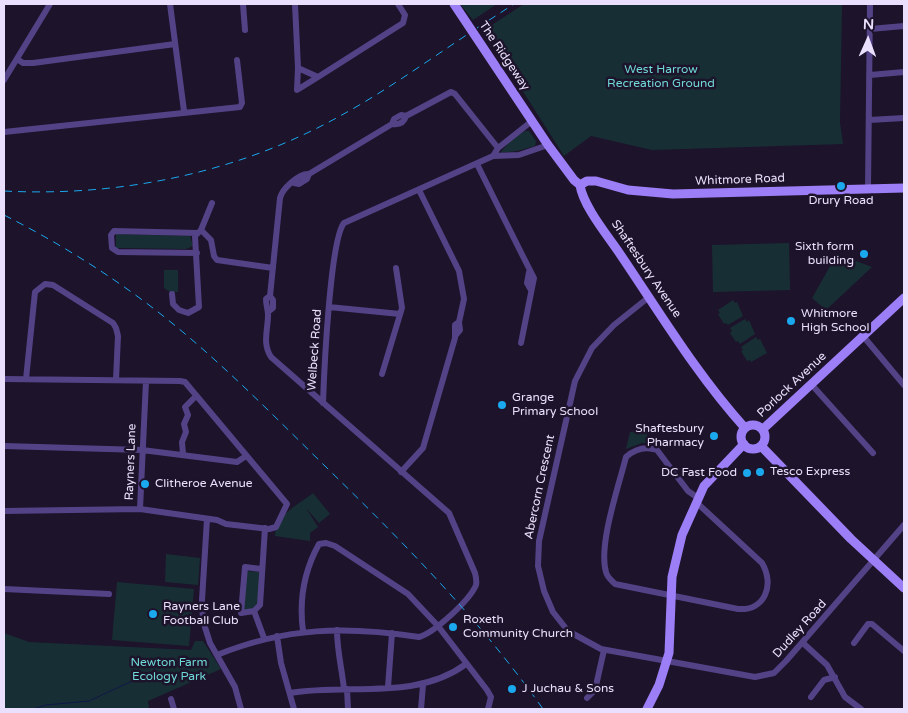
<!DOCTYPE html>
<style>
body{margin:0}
#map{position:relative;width:908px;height:713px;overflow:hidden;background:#1d132b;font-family:"Varela Round",sans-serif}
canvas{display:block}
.frame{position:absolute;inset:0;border:5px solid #eae0fd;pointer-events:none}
.north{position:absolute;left:843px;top:15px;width:50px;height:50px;-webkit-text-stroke:4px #1d132b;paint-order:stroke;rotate:2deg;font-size:14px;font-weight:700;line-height:20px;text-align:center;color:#eae0fd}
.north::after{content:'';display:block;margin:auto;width:18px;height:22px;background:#eae0fd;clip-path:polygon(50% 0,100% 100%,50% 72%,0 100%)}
</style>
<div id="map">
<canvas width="908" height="713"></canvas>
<div class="frame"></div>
<div class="north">N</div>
</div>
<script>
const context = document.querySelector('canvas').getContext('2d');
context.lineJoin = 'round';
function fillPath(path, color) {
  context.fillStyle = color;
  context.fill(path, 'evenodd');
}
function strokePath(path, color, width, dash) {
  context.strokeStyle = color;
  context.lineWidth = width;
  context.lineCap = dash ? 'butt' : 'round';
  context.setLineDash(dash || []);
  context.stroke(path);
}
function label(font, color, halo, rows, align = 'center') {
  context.font = font + ' "Varela Round",sans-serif';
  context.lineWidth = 5;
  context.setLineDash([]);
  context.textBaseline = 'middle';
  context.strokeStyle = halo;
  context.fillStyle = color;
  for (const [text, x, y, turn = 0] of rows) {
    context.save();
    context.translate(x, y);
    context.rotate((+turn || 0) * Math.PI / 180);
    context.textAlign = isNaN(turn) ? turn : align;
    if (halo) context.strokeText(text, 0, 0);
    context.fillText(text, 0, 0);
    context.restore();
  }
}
fillPath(new Path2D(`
 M 460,4 L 497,4 L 473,20 Z
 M 524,4 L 842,4 L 840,123 L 843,144 L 652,150 L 591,136 L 564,156 L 484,30 Z
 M 525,131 L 529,131 L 536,141 L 535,146 L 517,151 L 500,153 L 512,139 Z
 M 116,234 L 190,236 L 193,246 L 186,249 L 116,248 Z
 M 789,243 L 790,290 L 713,292 L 712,245 Z
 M 837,254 L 872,267 L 826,310 L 812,298 Z
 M 164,270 L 178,270 L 178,292 L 170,292 L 164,288 Z
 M 733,300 L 735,303 L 737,302 L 743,316 L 728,325 L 726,323 L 724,324 L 718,314 L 720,313 L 718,310 Z
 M 745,319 L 747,322 L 749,320 L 755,334 L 740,344 L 738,341 L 736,342 L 730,333 L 732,331 L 730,328 Z
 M 756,337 L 758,340 L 760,339 L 767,353 L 751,362 L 750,360 L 747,361 L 741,351 L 743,350 L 741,347 Z
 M 644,430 L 653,444 L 642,443 L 626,449 L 630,432 Z
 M 313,493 L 330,514 L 319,523 L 306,508 L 318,527 L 310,533 L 310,541 L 275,536 C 276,514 297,506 313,493 Z
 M 166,554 L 200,558 L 198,585 L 165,582 Z
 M 245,571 L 261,572 L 257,609 L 243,610 Z
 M 117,582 L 194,589 L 189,646 L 112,640 Z
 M 4,633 L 29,642 L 191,650 L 195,641 L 203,641 L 221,669 L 148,701 L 149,709 L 4,709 Z`), '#172f34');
strokePath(new Path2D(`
 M 33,709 L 46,705 L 89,701 L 145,675 L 155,679`), '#101748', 1);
strokePath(new Path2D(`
 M 170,4 L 184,111
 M 243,4 L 245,30
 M 295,4 L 298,68 L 318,77 L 403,23 L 405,15 L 398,4
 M 870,29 L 904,26
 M 17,59 L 23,63 L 33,63 L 175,44
 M 298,68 L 297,90 L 318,77
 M 870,75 L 904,72
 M 4,80 L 50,4
 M 869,120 L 904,118
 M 392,124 C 399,125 404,123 406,116
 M 4,132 L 240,107 L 242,103 L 237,60
 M 493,156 L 498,148 L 532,121
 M 477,164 C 496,202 515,241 534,278 L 521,343
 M 294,183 L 299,184 L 307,179 L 309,174
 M 868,188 L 870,4
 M 201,230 L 212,203
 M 197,253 L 118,252 L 112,248 L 111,235 L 114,231 L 197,233
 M 529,272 L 527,283 L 531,290
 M 172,294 L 173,304 L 179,310 L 188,313 L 199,307 L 195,236 L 201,230 L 211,240 L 214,256 L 217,260 L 273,268
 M 649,297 L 614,325 L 592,348 L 575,381 L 539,541 L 538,566 L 544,591 L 553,612 L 568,631 L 601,649 L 755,677 L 774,673 L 786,661 L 904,525
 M 329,307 L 400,314
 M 268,312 L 273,308 L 273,300 L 270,296
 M 455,336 L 460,330 L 459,322
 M 863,336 L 904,385
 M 382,374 L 402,308 L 396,268
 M 4,379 L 180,381 L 185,382 L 287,504 L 276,527 L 269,529 L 226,524 L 217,520 L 140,509 L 146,381
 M 26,379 L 35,292 L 45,284 L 53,285 L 113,323 L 116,328 L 118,336 L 116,380
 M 811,384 L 873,453
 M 323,403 C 324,374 330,240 344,223 L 493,156 L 519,155 L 548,145
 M 4,446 L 142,450 L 237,462 L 246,456
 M 183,454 L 182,442 L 186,432 L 184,424 L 188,415 L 185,407 L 196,396
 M 401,472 L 423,448 L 455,338 L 455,325 L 459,322 L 464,299 L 459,271 L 419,190
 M 696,502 L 762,563 C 775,585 765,611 738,609 L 615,584 C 611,580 607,577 606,572 C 598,545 619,485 626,457 C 635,449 645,446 657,450 L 688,491 L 698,498
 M 4,511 L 140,509
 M 207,519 L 202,600 L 203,621 L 210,643 L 235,687 L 241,709
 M 4,589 L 109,594
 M 254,611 L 260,605 L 265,528
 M 254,611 L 241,613 L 245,567 L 261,569
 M 254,611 L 264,638
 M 337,630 C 337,651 342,669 344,689
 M 303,631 C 299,601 304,571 319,544 L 326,543 L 335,546 L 408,594 L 438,626 L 487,690 L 491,697 L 488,709
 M 277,636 L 281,663 L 294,709
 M 803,643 L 827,665 L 845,697 L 861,709
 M 854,643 L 868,624 L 872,624 L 904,651
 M 217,655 C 286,627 346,626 419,637 C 434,633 470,600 476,585 C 477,581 476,577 475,573 L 449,513 L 271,357 C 262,343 268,330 268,315 C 268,309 266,306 266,299 L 270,296 L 280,198 C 282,189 299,173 309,174 L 392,124 L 394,119 L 401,115 L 406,116 L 451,92 L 455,94 L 498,148
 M 388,687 L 392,633
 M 347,689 L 348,709
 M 290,693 C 349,683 416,701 466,664
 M 811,697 L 824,680 L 835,677
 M 587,698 L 595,690 L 604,650
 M 171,699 L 174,709
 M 421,709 L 423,685`), '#544286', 6);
strokePath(new Path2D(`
 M 454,4 L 548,145 L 574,180 L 580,185 C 583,206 608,236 620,254 C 660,313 697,375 745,428
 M 580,185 L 587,181 L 596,181 L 628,190 L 673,194 L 904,188
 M741 437a12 12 0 1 1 24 0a12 12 0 1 1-24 0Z
 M 763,429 L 904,298
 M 761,446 L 851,539 L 904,588
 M 647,709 L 659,685 L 669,653 L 672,577 L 682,535 L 704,486 L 744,444`), '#9c7ef6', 9);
strokePath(new Path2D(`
 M 477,28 L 514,4
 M 4,191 C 120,197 238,173 340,116 C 384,92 426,62 468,34
 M 4,215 C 65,246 125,284 178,328 C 230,371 278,420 327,468 C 405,544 480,620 543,709`), '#1aa8ee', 1, [8, 6]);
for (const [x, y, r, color] of [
 [841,186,5,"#1aa8ee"],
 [864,254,5,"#1aa8ee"],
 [791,321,5,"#1aa8ee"],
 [502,405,5,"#1aa8ee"],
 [714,436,5,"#1aa8ee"],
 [760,472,5,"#1aa8ee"],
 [747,473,5,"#1aa8ee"],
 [145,484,5,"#1aa8ee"],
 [153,614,5,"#1aa8ee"],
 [453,627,5,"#1aa8ee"],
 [512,689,5,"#1aa8ee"]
]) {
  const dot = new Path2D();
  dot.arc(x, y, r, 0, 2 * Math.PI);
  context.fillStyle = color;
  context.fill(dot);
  strokePath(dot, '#1d132b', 2);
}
label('12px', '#eae0fd', '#1d132b', [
 ["The Ridgeway",504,56,56],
 ["Whitmore Road",740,180,-2],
 ["Shaftesbury Avenue",646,269,56],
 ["Welbeck Road",315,350,-86],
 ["Porlock Avenue",792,385,-43],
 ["Rayners Lane",131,462,-88],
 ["Abercorn Crescent",540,487,-78],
 ["Dudley Road",800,629,-48]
]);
label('12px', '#6fd9d7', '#1d132b', [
 ["West Harrow",661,70],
 ["Recreation Ground",661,84],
 ["Newton Farm",169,663],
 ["Ecology Park",169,677]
]);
label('12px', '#eae0fd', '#1d132b', [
 ["Drury Road",841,201,"center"],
 ["Sixth form",854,247,"right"],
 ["building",854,261,"right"],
 ["Whitmore",801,314],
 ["High School",801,328],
 ["Grange",512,398],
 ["Primary School",512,412],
 ["Shaftesbury",704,429,"right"],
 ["Pharmacy",704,443,"right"],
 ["Tesco Express",770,472],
 ["DC Fast Food",737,473,"right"],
 ["Clitheroe Avenue",155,484],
 ["Rayners Lane",163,607],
 ["Football Club",163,621],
 ["Roxeth",463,620],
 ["Community Church",463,634],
 ["J Juchau & Sons",522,689]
], 'left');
</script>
